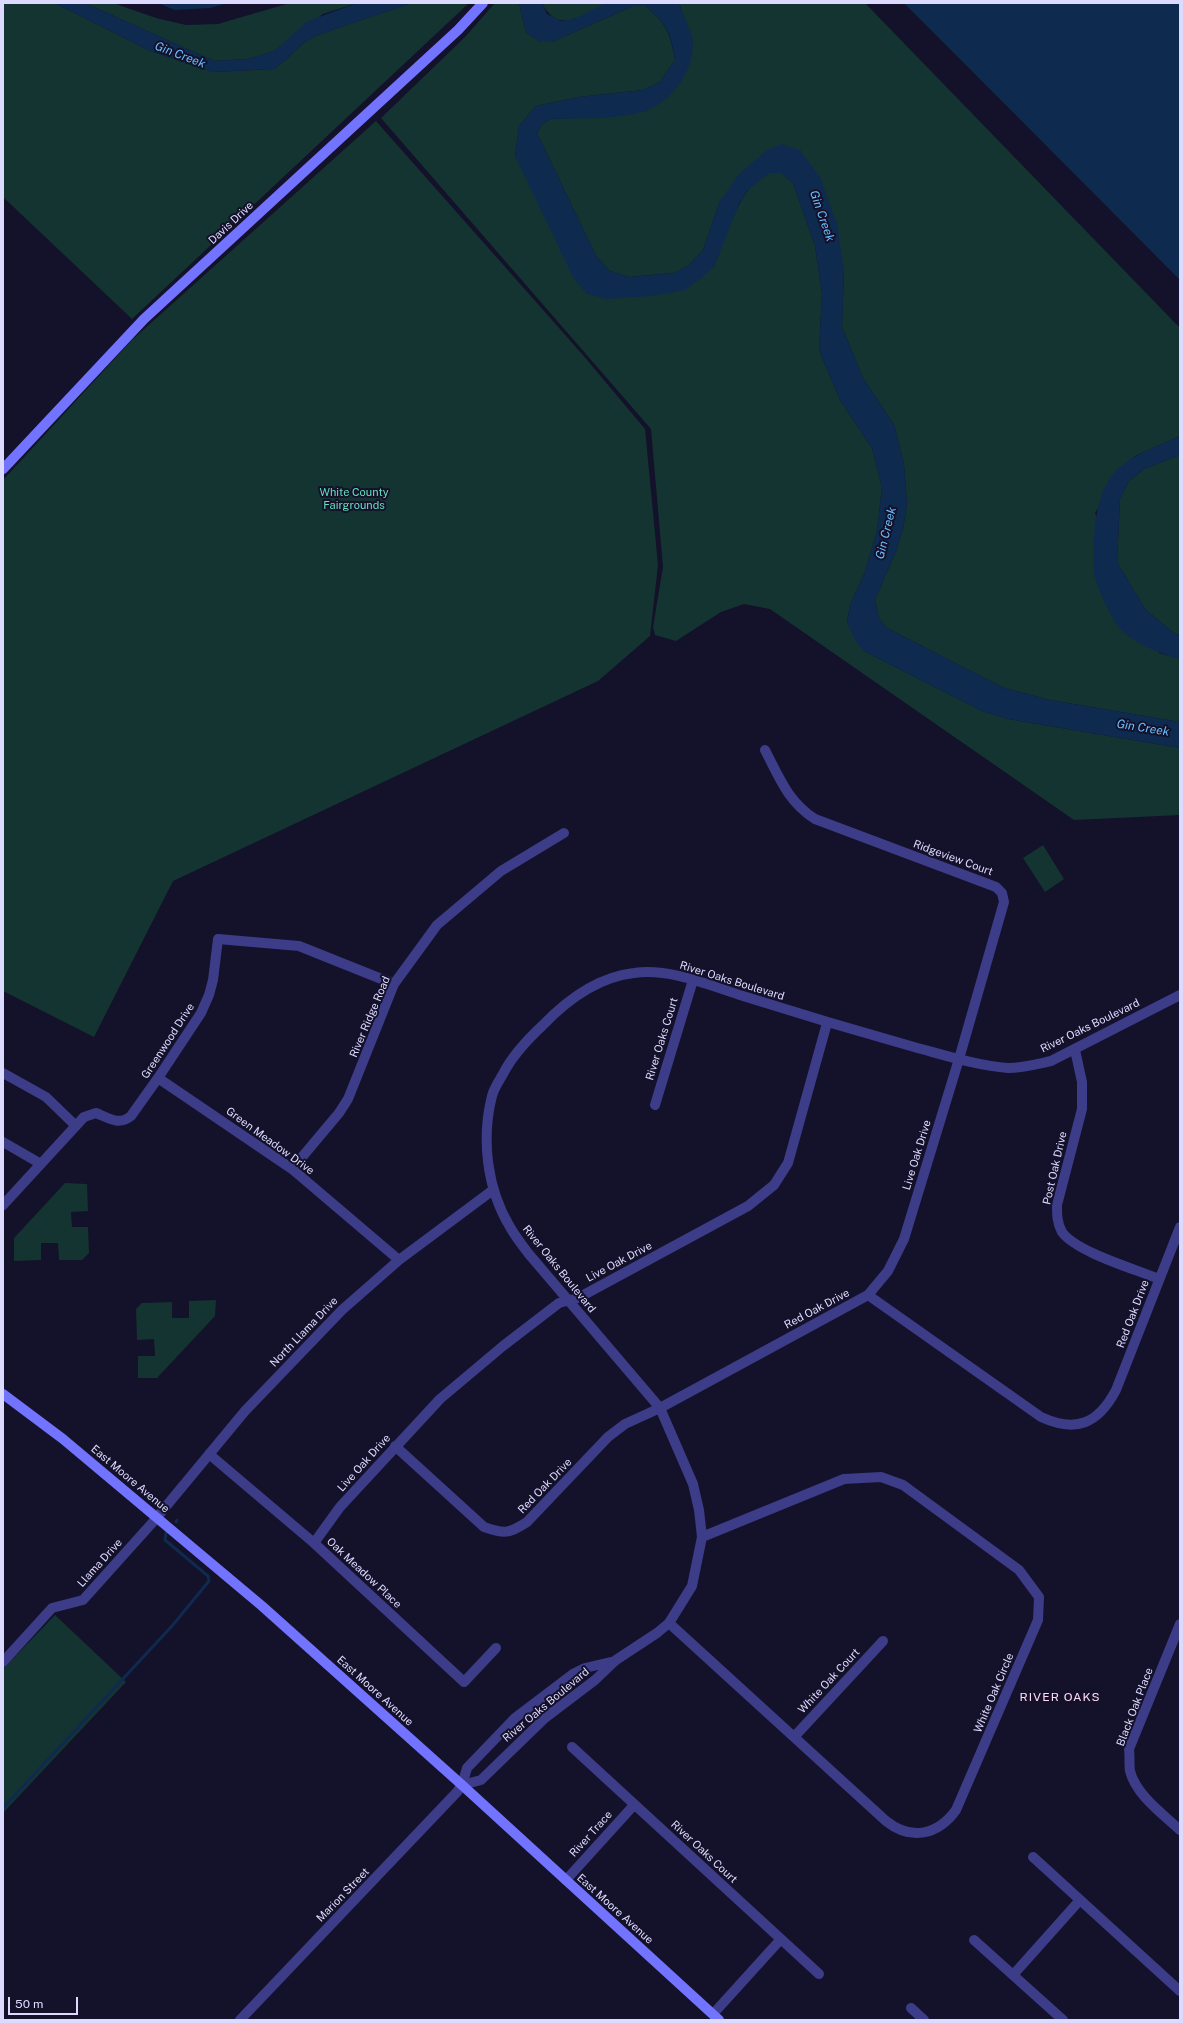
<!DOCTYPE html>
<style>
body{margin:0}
#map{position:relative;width:1183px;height:2023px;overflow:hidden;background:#14112a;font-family:"Public Sans",sans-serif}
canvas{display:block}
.frame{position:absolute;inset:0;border:4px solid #dddaff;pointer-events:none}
.scale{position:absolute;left:8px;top:1997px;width:70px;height:18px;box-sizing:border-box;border:2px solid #dddaff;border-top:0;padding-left:5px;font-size:12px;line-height:14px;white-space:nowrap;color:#dddaff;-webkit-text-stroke:3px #14112a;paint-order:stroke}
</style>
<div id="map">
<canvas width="1183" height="2023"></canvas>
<div class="frame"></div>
<div class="scale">50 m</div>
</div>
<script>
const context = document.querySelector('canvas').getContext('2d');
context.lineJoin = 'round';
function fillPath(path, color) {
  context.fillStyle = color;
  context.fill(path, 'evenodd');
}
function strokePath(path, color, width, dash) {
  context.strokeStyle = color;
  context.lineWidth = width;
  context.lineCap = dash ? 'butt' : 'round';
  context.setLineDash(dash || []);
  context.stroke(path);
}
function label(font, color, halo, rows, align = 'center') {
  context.font = font + ' "Public Sans",sans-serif';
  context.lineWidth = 4;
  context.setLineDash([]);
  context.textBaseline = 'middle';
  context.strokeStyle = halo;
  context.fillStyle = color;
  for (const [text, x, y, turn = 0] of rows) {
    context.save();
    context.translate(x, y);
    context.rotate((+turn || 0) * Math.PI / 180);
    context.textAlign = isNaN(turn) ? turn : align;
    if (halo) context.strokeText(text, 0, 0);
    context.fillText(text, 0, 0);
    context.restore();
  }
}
fillPath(new Path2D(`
 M 3,3 L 55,3 L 150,51 L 213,72 L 274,69 C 290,59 297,45 315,36 L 411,3 L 469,3 L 132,319 L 3,197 Z
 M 85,3 L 113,3 L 156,18 L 186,25 L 218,24 L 290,3 L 357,3 L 323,14 L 274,51 L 248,59 L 214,61 Z
 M 495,3 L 519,3 L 526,32 L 540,42 L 552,42 L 633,6 L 646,6 C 667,25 670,32 675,60 L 660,82 L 643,90 L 579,97 L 536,106 L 519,126 L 515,156 L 587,294 L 714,267 C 723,243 742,180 769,173 C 773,172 778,173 782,173 L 793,183 L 815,246 L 822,293 L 819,350 L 840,400 L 872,448 L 882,487 L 877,531 L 865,572 L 850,605 L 847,622 L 864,651 L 982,711 L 1008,719 L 1180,748 L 1180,815 L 1074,820 L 770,609 L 744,604 L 721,612 L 676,641 L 655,635 L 653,627 L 663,567 L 651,429 L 381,118 L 465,37 Z
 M 542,3 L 606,3 C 601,8 594,11 587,14 C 567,23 553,25 542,3 Z
 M 679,3 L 865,3 L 1180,328 L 1180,436 L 1135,456 L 1095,513 L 1159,653 L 1180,659 L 1180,722 L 1050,700 L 1004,688 L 887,628 L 879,619 L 875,600 L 896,551 L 903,529 L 907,504 L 904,465 L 894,425 L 863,378 L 842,327 L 844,271 L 800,150 L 720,201 L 703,250 L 688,266 L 674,273 L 629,277 L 610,271 L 596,256 L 537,133 L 542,124 L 551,119 L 626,115 L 648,110 L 693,42 Z
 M 376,121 L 582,354 L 645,429 L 658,565 L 650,636 L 598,681 L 173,881 L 94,1037 L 3,991 L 3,480 L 132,340 Z
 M 1180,455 L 1180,635 L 1175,634 L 1145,609 L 1117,562 L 1120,499 L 1129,481 L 1144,469 Z
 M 1043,845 L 1064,879 L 1045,892 L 1023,858 Z
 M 65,1183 L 87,1184 L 88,1211 L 71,1212 L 72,1227 L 88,1227 L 89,1253 L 82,1260 L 59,1260 L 58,1243 L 41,1243 L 41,1260 L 14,1261 L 14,1238 Z
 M 216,1300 L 215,1316 L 157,1378 L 138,1378 L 138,1356 L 155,1356 L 154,1339 L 137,1340 L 136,1309 L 142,1303 L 172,1302 L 172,1318 L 189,1318 L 189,1301 Z
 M 55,1615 L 126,1682 L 3,1813 L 3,1669 Z`), '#143431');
fillPath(new Path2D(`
 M 55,3 L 85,3 L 214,61 L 248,59 L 274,51 L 308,21 L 357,3 L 411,3 L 315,36 C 297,45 290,59 274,69 L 213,72 L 150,51 Z
 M 159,3 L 228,3 L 210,8 L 174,10 Z
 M 519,3 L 542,3 L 547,14 L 561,21 L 574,19 L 606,3 L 679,3 C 682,13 693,33 693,43 C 693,71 674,99 648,110 C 622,120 579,118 551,119 L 542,124 L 537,133 L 596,256 L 610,271 L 629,277 L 674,273 L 688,266 L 703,250 L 720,201 L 740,173 L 766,151 L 781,144 L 800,150 L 820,177 L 837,224 L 844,271 L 842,327 L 863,378 L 894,425 L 904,465 L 907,504 L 903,529 L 896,551 L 875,600 L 879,619 L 887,628 L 1004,688 L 1050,700 L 1180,722 L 1180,748 L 1008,719 L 982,711 L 864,651 L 856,642 L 847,622 L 850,605 L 865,572 L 877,531 L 882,487 L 872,448 L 840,400 L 819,350 L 822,293 L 815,246 L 793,183 L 781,173 L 769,173 L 747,191 L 739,204 L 714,267 L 700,279 L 685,290 L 651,296 L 607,299 L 587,294 L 574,279 L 515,156 L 519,126 L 536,106 L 579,97 L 643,90 L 660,82 L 675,60 C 671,32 667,25 646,6 L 633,6 L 552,42 L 540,42 L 526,32 Z
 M 904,3 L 1180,3 L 1180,280 Z
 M 1180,436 L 1180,455 L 1144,469 L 1129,481 L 1120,499 L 1117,562 L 1145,609 L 1175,634 L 1180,635 L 1180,659 C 1161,654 1138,645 1123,632 C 1113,623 1095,585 1094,572 C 1092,546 1094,506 1107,483 C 1121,457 1155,448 1180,436 Z`), '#0f2a4f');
strokePath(new Path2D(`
 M 176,1522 L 177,1520
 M 3,1808 L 172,1626 L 209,1581 L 208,1576 L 165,1540 L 166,1533`), '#0f2a4f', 3);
strokePath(new Path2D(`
 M 1075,1050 L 1082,1082 L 1082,1109 L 1057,1205 C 1057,1215 1057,1223 1062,1232 C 1076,1252 1135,1269 1159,1279
 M 3,1073 L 46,1097 L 76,1126
 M 158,1078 L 292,1169 L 399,1260
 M 655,1105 L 693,980
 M 3,1142 L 41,1164
 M 292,1169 L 339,1113 L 348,1099 L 394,984 L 437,925 L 501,871 L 564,833
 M 3,1205 L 84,1117 L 96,1113 C 109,1118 119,1126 131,1116 L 158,1078 L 201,1013 L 209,995 L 213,980 L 218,939 L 299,946 L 394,984
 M 868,1295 L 1041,1417 C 1076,1433 1098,1424 1116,1390 L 1180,1227
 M 395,1446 L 484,1527 C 504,1534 509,1534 527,1522 L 608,1437 L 625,1424 L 660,1408 L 868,1295 L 888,1271 L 904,1239 L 959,1059 L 1004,902 L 1002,893 L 996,887 L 815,819 C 788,802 779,777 765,750
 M 209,1454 L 314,1543 L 464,1682 L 496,1648
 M 314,1543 L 340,1507 L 440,1399 L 503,1346 L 559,1303 L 578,1298 L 748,1206 L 774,1185 L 788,1163 L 827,1023
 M 669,1623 L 886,1821 C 911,1841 938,1835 956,1810 L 1038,1620 L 1039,1597 L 1019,1570 L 903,1485 L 881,1477 L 844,1479 L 702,1537
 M 1180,1624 L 1129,1749 C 1130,1756 1129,1765 1130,1771 C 1136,1795 1163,1814 1180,1830
 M 3,1662 L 52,1608 L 83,1600 L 153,1522 L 245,1411 L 342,1310 L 399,1260 L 493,1190
 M 794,1737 L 883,1641
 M 572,1747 L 819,1974
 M 462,1785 L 481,1780 L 545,1718 L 595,1680 L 616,1660 L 657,1633 L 669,1623 L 692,1586 L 702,1537 L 699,1510 L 693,1484 L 660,1408 L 528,1253 C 522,1245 515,1236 510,1227 C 487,1189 481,1139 492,1096 C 494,1088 499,1081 503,1074 C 512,1056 528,1039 543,1025 C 568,999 598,977 634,973 C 671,968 708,985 743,996 C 800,1014 857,1031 914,1047 C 944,1055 978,1066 1008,1068 C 1023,1068 1037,1064 1051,1061 L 1180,995
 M 1033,1857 L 1180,1991
 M 566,1880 L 634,1805
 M 974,1940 L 1063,2020
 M 1013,1975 L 1080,1900
 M 911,2008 L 924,2020
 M 713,2014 L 781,1939
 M 240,2020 L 457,1792 L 462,1785 L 467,1768 L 515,1718 L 573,1674 L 585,1668 L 615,1661`), '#3c3c88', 10);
strokePath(new Path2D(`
 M 3,469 L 144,319 L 458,30 L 483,3
 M 3,1394 L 63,1439 L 262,1606 L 462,1785 L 719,2020`), '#7273fe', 10);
label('11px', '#dddaff', '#14112a', [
 ["Davis Drive",231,223,-43],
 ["Ridgeview Court",953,858,20],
 ["River Oaks Boulevard",732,981,17],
 ["River Ridge Road",370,1017,-67],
 ["River Oaks Boulevard",1090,1026,-26],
 ["River Oaks Court",662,1039,-73],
 ["Greenwood Drive",168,1041,-57],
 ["Green Meadow Drive",270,1141,36],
 ["Live Oak Drive",917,1155,-73],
 ["Post Oak Drive",1055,1168,-77],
 ["Live Oak Drive",619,1262,-28],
 ["River Oaks Boulevard",559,1269,51],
 ["Red Oak Drive",817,1309,-28],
 ["Red Oak Drive",1133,1314,-69],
 ["North Llama Drive",304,1332,-46],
 ["Live Oak Drive",364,1463,-48],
 ["East Moore Avenue",130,1479,40],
 ["Red Oak Drive",545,1486,-46],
 ["Llama Drive",100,1563,-48],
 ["Oak Meadow Place",364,1573,43],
 ["White Oak Court",829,1681,-47],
 ["East Moore Avenue",375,1691,42],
 ["White Oak Circle",994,1693,-67],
 ["River Oaks Boulevard",546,1705,-40],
 ["Black Oak Place",1135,1707,-69],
 ["River Trace",591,1834,-48],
 ["River Oaks Court",704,1852,43],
 ["Marion Street",343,1895,-46],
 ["East Moore Avenue",615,1909,42]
]);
label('11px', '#65e0bc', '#14112a', [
 ["White County",354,493],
 ["Fairgrounds",354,506]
]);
label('italic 12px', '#69befe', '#14112a', [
 ["Gin Creek",180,55,21],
 ["Gin Creek",822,216,71],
 ["Gin Creek",886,533,-76],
 ["Gin Creek",1143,728,9]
]);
context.letterSpacing = '1px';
label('12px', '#ffdcf3', '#14112a', [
 ["RIVER OAKS",1060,1697]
]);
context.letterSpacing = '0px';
</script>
